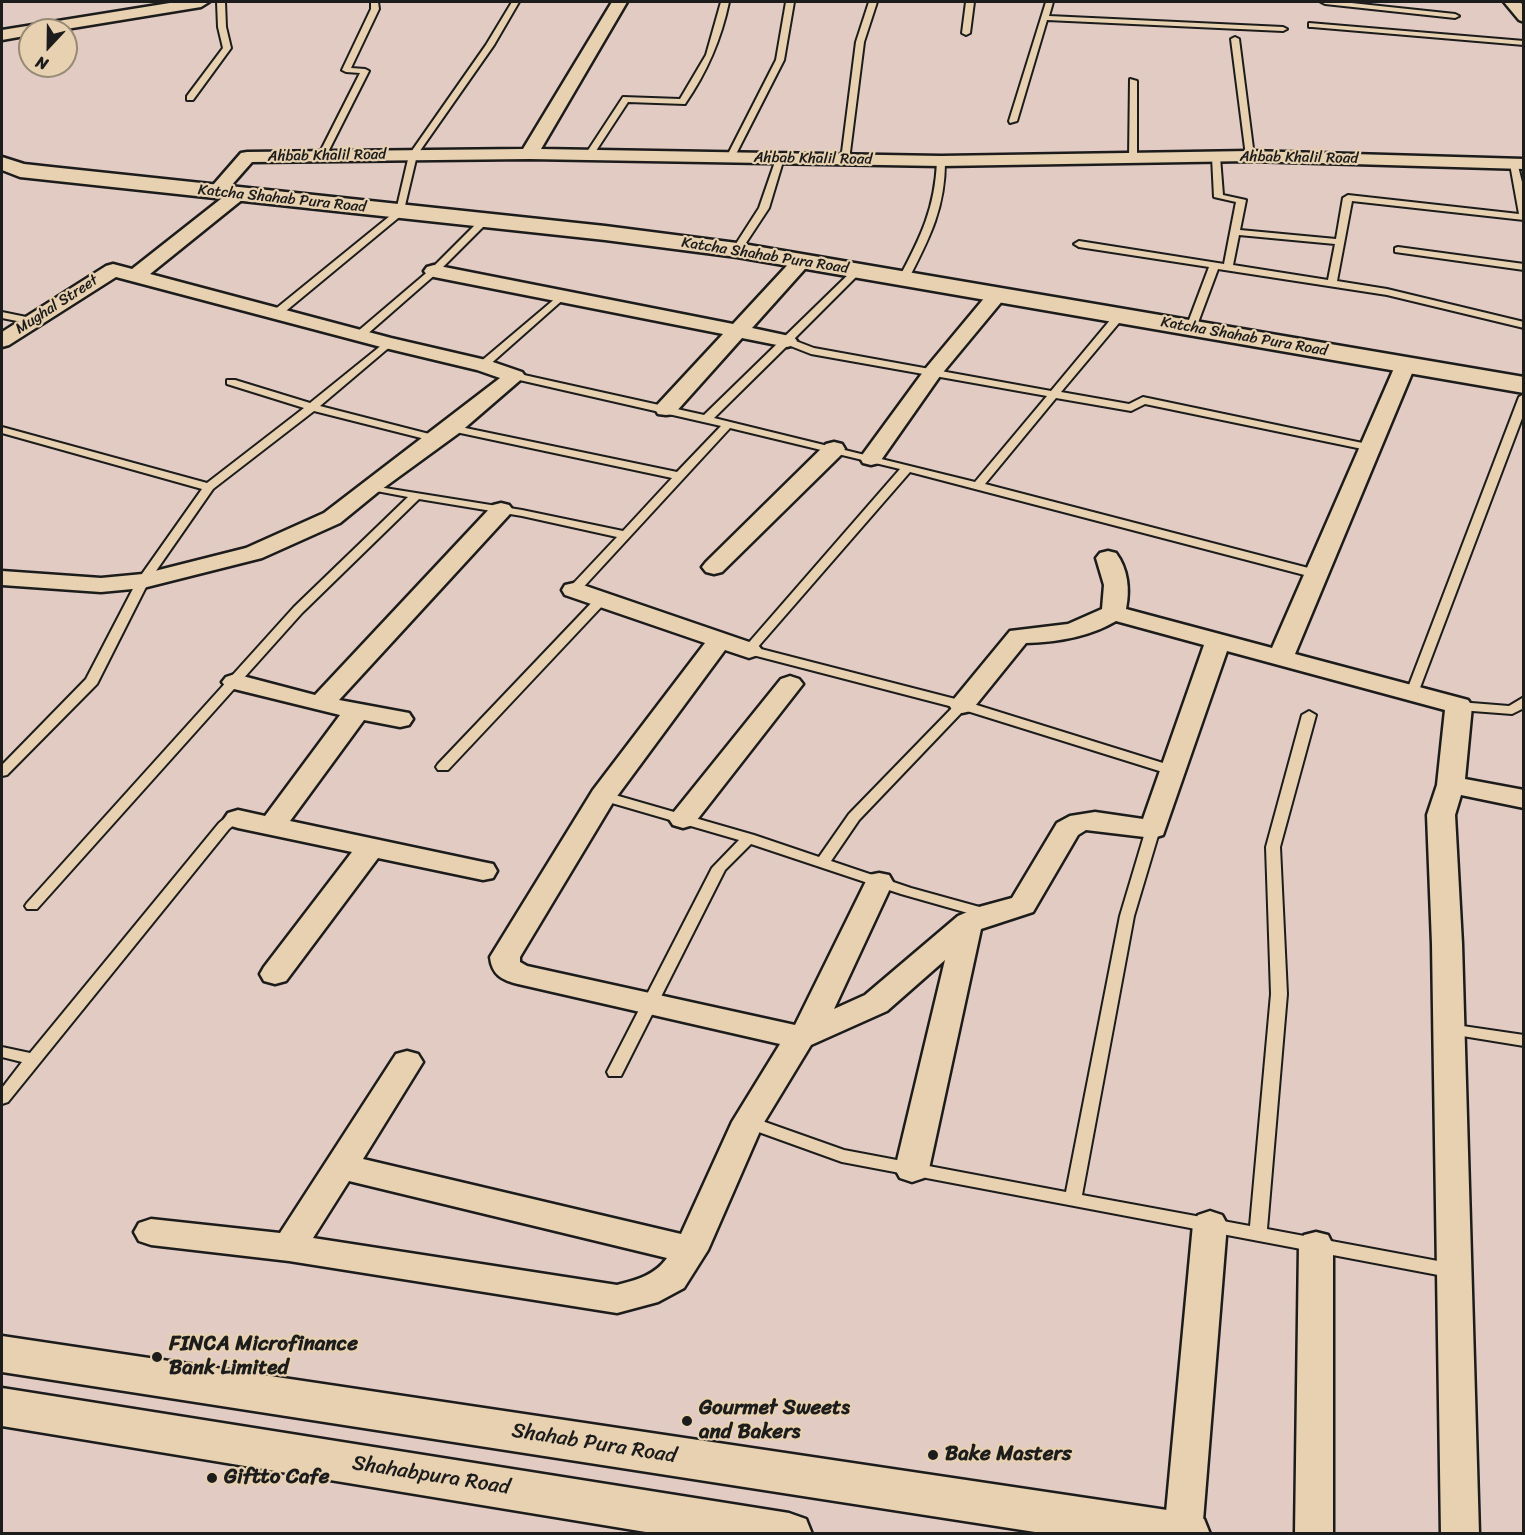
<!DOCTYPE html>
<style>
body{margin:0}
#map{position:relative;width:1525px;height:1535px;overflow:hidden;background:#e2cbc2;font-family:Sriracha,sans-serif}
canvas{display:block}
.frame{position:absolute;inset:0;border:3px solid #1c1c1c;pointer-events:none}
.north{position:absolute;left:18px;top:18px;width:60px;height:60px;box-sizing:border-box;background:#e7d1b0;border:2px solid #968975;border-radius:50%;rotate:202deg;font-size:16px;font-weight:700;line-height:24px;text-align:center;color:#1c1c1c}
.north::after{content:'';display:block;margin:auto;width:21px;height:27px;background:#1c1c1c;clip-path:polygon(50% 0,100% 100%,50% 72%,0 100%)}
</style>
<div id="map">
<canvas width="1525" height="1535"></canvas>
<div class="frame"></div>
<div class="north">N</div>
</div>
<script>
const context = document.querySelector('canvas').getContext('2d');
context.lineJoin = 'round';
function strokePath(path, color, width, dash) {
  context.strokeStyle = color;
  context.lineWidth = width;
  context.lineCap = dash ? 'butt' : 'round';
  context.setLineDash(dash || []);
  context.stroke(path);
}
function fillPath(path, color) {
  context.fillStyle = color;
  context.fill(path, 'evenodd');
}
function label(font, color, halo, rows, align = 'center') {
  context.font = font + ' Sriracha,sans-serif';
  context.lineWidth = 4.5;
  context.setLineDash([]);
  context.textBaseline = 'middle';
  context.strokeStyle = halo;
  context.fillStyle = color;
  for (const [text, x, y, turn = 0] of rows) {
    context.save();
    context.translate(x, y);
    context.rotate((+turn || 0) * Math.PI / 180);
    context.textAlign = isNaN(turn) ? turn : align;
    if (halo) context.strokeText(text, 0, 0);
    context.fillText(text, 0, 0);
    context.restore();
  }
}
const service = new Path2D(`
 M 217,2 L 225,2 L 226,27 L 231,48 L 193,100 L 187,100 L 187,96 L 223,48 L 218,27 Z
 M 371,2 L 378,2 L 379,9 L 351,68 L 365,69 L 369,71 L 326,156 L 319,158 L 318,156 L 360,73 L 346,72 L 342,70 L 371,9 Z
 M 512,2 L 519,2 L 494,45 L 417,155 L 403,214 L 281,315 L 273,315 L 273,311 L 396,211 L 409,155 L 486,45 Z
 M 721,2 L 729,2 C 721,40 707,72 685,104 L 628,102 L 592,157 L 586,157 L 585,155 L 623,97 L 680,99 L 706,55 Z
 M 786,2 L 794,2 L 784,60 L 734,158 L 727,160 L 726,158 L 776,60 Z
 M 869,2 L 877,2 L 864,42 L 849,160 L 845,163 L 841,160 L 856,42 Z
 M 966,2 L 974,2 L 970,33 L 966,35 L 962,33 Z
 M 1046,2 L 1053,2 L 1049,16 L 1283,27 L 1287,29 L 1283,31 L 1047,20 L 1017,121 L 1010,123 L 1009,121 Z
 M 1321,2 L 1342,2 L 1455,14 L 1459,16 L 1455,18 L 1325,4 Z
 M 1309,23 L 1524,41 L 1524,45 L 1312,27 L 1309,27 Z
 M 1235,37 L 1239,39 L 1254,156 L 1250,159 L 1246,156 L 1231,39 Z
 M 1130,79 L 1137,81 L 1137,158 L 1133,161 L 1129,158 Z
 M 1216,154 L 1220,157 L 1223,195 L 1246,200 L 1240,230 L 1336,239 L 1343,198 L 1348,195 L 1519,214 L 1510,164 L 1517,162 L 1524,190 L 1524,220 L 1352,201 L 1337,281 L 1387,289 L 1524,322 L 1524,328 L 1387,295 L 1218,269 L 1196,328 L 1191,331 L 1186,328 L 1209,267 L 1079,247 L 1074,244 L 1079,241 L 1224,264 L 1236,202 L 1214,197 L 1212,157 ZM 1239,235 L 1335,244 L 1328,280 L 1233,265 Z
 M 777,156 L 784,158 L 769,208 L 740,252 L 734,252 L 732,250 L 759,208 Z
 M 941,158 L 945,161 C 945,208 930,237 909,278 L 901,280 L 899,278 C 921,237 935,208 937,161 Z
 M 481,219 L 489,221 L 437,273 L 365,336 L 357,336 L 357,332 L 431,269 Z
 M 1398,247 L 1524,264 L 1524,270 L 1395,252 L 1395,248 Z
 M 858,267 L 861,268 L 861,272 L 793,340 L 814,348 L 1051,391 L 1116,313 L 1124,313 L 1124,317 L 1061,392 L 1129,404 L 1143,397 L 1372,445 L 1378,448 L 1372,451 L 1145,404 L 1131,411 L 1056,398 L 985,484 L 1320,571 L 1322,574 L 1316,578 L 910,472 L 757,648 L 967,702 L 1179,768 L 1181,771 L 1179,774 L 1169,774 L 964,710 L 859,820 L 831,861 L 911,888 L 994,911 L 996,914 L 994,917 L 989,919 L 901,894 L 751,844 L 725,870 L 621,1076 L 609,1076 L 607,1072 L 712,868 L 739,840 L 598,799 L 596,796 L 598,793 L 608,793 L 754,835 L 819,857 L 849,814 L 953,707 L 745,653 L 743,650 L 745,647 L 900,469 L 730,428 L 578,593 L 570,593 L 568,590 L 570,587 L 617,537 L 522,516 L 419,499 L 302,613 L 37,909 L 27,909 L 25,906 L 27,903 L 294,607 L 408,497 L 366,489 L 366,485 L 522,510 L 623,531 L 672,478 L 451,431 L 446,428 L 451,425 L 677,472 L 721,426 L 515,379 L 510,376 L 515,373 L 704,415 L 855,268 ZM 788,345 L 811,354 L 1047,396 L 975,482 L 714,418 Z
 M 563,292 L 566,293 L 566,297 L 487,367 L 479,367 L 479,363 Z
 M 2,312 L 36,319 L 37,321 L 32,324 L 2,318 Z
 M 388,340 L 392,341 L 392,345 L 320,406 L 441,437 L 441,441 L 437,442 L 314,411 L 213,489 L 149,581 L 97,684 L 7,775 L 2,776 L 2,765 L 86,679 L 137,581 L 202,489 L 2,433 L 2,427 L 207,483 L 304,408 L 227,384 L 227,380 L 235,380 L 310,403 Z
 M 1524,394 L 1524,413 L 1418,693 L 1417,696 L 1407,696 L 1406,693 L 1519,397 Z
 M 601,596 L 607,600 L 605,603 L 448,770 L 438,770 L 436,767 L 438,764 L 597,597 Z
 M 1524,697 L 1524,708 L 1512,714 L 1459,710 L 1452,706 L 1459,702 L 1509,706 Z
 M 1309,711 L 1316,715 L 1280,847 L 1287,994 L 1267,1229 L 1454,1264 L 1460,1266 L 1463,1271 L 1460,1276 L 1454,1278 L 842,1162 L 742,1126 L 740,1122 L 742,1118 L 748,1116 L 844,1150 L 1066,1192 L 1120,916 L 1146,829 L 1153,825 L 1160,829 L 1134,916 L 1082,1195 L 1250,1226 L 1271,994 L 1266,847 L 1302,715 Z
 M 238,815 L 245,819 L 243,822 L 235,824 L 229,829 L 8,1102 L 2,1104 L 2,1088 L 22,1062 L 2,1057 L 2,1047 L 30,1053 L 219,823 L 225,818 Z
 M 1449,1024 L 1524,1035 L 1524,1046 L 1444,1033 L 1441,1029 L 1444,1025 Z`);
const minor = new Path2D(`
 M 176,2 L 209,2 L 201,7 L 60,30 L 30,30 L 30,35 L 2,40 L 2,30 Z
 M 612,2 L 627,2 L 541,149 L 941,156 L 1250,151 L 1524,159 L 1524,169 L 1250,161 L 941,166 L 529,159 L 252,162 L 222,196 L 210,196 L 207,192 L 241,153 L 247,152 L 523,149 Z
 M 1504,2 L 1520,2 L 1524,6 L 1524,22 L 1519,20 Z
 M 237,190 L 243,191 L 246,195 L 243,199 L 150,274 L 391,338 L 490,361 L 522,372 L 525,376 L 459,433 L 378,492 L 340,523 L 262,558 L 143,588 L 101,592 L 2,585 L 2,571 L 101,578 L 143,574 L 246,548 L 324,513 L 500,378 L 477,370 L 381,347 L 116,277 L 9,345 L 2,347 L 2,332 L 106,266 L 113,264 L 132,269 L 231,191 Z
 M 802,255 L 809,257 L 812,261 L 752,328 L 794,337 L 797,341 L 794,345 L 787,347 L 742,338 L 674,414 L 666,415 L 658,414 L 655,409 L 658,404 L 723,334 L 434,277 L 427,275 L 424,271 L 427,267 L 434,265 L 733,324 L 795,257 Z
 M 998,288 L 1005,290 L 1008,294 L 940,376 L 879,463 L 871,465 L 863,463 L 860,458 L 926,368 L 991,290 Z
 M 1405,360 L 1412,362 L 1415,366 L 1295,654 L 1468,700 L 1472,706 L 1465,779 L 1524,790 L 1524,808 L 1461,795 L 1455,815 L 1462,944 L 1479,1534 L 1441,1534 L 1432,944 L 1427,815 L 1437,785 L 1445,710 L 1227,651 L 1163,835 L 1153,838 L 1086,830 L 1078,835 L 1033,912 L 981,929 L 929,1169 L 924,1178 L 912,1182 L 900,1178 L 895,1169 L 945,960 L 887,1011 L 811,1045 L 763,1124 L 708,1250 L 684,1288 L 658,1302 L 617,1313 L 289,1261 L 151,1245 L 139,1241 L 134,1232 L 139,1223 L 151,1219 L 280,1233 L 396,1054 L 407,1051 L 418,1054 L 423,1062 L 363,1159 L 681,1234 L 732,1122 L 780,1044 L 518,984 C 502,980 492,975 490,957 L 593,790 L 705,643 L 565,595 L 562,590 L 565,585 L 574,583 L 583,585 L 758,645 L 762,650 L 758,655 L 749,658 L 725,650 L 615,799 L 520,957 L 520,962 L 527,966 L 795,1025 L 869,875 L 879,873 L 889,875 L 893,882 L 834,1009 L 865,995 L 958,916 L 979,907 L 1012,898 L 1057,823 L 1070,816 L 1095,812 L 1143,819 L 1204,645 L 1116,621 C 1089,637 1057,642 1026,643 L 971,711 L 962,713 L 953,711 L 949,705 L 1010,631 L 1068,624 L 1102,609 L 1104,585 L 1096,558 L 1100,553 L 1108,551 L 1116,553 C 1128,569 1130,590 1126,609 L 1272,648 L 1395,366 L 1398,362 ZM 349,1181 L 667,1258 C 655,1275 637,1280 617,1285 L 313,1238 Z
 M 834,442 L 842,444 L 845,449 L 842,454 L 722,572 L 714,574 L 706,572 L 702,567 L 706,562 L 826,444 Z
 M 501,503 L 509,505 L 513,510 L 509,515 L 339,700 L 409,713 L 413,719 L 409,725 L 400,727 L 364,720 L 290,821 L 483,862 L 493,864 L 497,871 L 493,878 L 483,880 L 378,858 L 286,981 L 275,984 L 264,981 L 260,974 L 264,967 L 352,852 L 238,828 L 228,825 L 224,819 L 228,813 L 238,810 L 265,816 L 340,715 L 226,687 L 222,682 L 226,677 L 235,674 L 315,695 L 493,505 Z
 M 790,676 L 799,679 L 803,684 L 693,825 L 683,828 L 673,825 L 669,819 L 673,813 L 781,679 Z
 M 1210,1211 L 1222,1215 L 1227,1224 L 1202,1533 L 1164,1534 L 1193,1224 L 1198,1215 Z
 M 1316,1232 L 1328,1235 L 1333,1245 L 1333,1534 L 1295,1534 L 1299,1245 L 1304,1235 Z`);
const tertiary = new Path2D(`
 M 2,157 L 24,164 L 51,167 L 605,226 L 737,243 L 1524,377 L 1524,393 L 737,257 L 605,240 L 20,177 L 2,170 Z`);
const primary = new Path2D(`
 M 2,1336 L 1187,1513 L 1204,1519 L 1210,1534 L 1048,1534 L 2,1372 Z
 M 2,1388 L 789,1513 L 806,1519 L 812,1534 L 658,1534 L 2,1426 Z`);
strokePath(service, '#1c1c1c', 4);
strokePath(minor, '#1c1c1c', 5);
strokePath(tertiary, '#1c1c1c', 5);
strokePath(primary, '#1c1c1c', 5);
fillPath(service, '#e7d1b0');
fillPath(minor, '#e7d1b0');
fillPath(tertiary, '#e7d1b0');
fillPath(primary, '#e7d1b0');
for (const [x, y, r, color] of [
 [157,1357,6,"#1c1c1c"],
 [687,1421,6,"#1c1c1c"],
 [933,1455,6,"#1c1c1c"],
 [212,1478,6,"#1c1c1c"]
]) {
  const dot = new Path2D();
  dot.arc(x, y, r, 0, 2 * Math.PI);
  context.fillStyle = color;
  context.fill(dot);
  strokePath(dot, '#e7d1b0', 2);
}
label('15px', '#1c1c1c', '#e7d1b0', [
 ["Ahbab Khalil Road",327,156,-1],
 ["Ahbab Khalil Road",1299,158,1],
 ["Ahbab Khalil Road",813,159,1],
 ["Katcha Shahab Pura Road",282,199,6],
 ["Katcha Shahab Pura Road",765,256,9],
 ["Mughal Street",57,305,-33],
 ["Katcha Shahab Pura Road",1244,337,10]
]);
label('bold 21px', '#1c1c1c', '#e7d1b0', [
 ["FINCA Microfinance",169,1345],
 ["Bank Limited",169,1369],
 ["Gourmet Sweets",699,1409],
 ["and Bakers",699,1433],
 ["Bake Masters",945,1455],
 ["Giftto Cafe",224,1478]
], 'left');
label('21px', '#1c1c1c', '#e7d1b0', [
 ["Shahab Pura Road",594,1444,9],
 ["Shahabpura Road",431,1476,9]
]);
</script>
